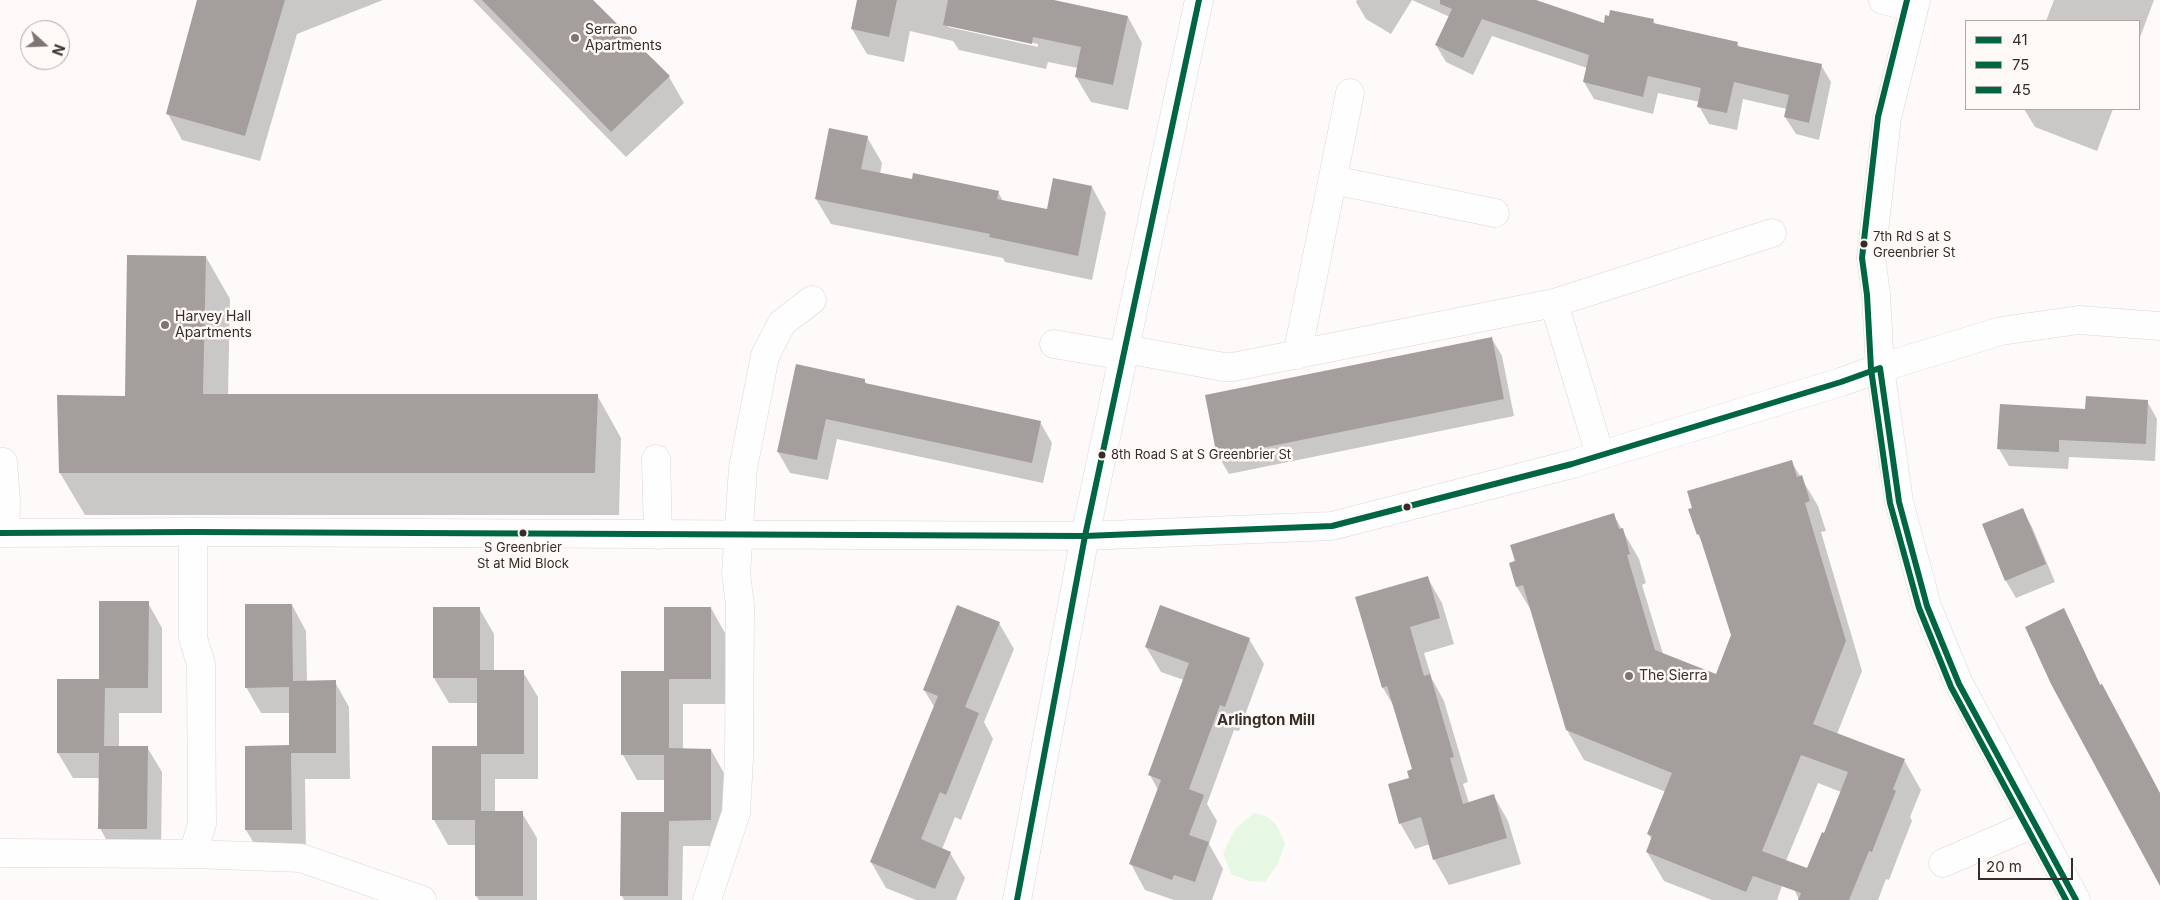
<!DOCTYPE html>
<style>
body{margin:0}
#map{position:relative;width:2160px;height:900px;overflow:hidden;background:#fdfaf9;font-family:Inter,sans-serif}
canvas{display:block}
.legend{position:absolute;left:1965px;top:20px;width:175px;height:90px;box-sizing:border-box;background:#fff9f7;border:1px solid #afa7a4;margin:0;padding:6px 9px;list-style:none;font-size:15px;color:#372d28}
.legend li{display:flex;align-items:center;gap:10px;height:25px}
.legend b{width:25px;border:1px solid #afa7a4}
.north{position:absolute;left:20px;top:20px;width:50px;height:50px;box-sizing:border-box;background:#fff9f7;border:1px solid #afa7a4;border-radius:50%;rotate:110deg;font-size:14px;font-weight:700;line-height:20px;text-align:center;color:#372d28}
.north::after{content:'';display:block;margin:auto;width:18px;height:22px;background:#7c7571;clip-path:polygon(50% 0,100% 100%,50% 72%,0 100%)}
.scale{position:absolute;left:1978px;top:858px;width:95px;height:22px;box-sizing:border-box;border:2px solid #372d28;border-top:0;padding-left:6px;font-size:15px;line-height:18px;white-space:nowrap;color:#372d28;-webkit-text-stroke:4px #fff9f7;paint-order:stroke}
</style>
<div id="map">
<canvas width="2160" height="900"></canvas>
<ul class="legend">
<li><b style="height:6px;background:#006641"></b>41</li>
<li><b style="height:6px;background:#006641"></b>75</li>
<li><b style="height:6px;background:#006641"></b>45</li>
</ul>
<div class="north">N</div>
<div class="scale">20 m</div>
</div>
<script>
const context = document.querySelector('canvas').getContext('2d');
context.lineJoin = 'round';
function fillPath(path, color) {
  context.fillStyle = color;
  context.fill(path, 'evenodd');
}
function strokePath(path, color, width, dash) {
  context.strokeStyle = color;
  context.lineWidth = width;
  context.lineCap = dash ? 'butt' : 'round';
  context.setLineDash(dash || []);
  context.stroke(path);
}
function label(font, color, halo, rows, align = 'center') {
  context.font = font + ' Inter,sans-serif';
  context.lineWidth = 5;
  context.setLineDash([]);
  context.textBaseline = 'middle';
  context.strokeStyle = halo;
  context.fillStyle = color;
  for (const [text, x, y, turn = 0] of rows) {
    context.save();
    context.translate(x, y);
    context.rotate((+turn || 0) * Math.PI / 180);
    context.textAlign = isNaN(turn) ? turn : align;
    if (halo) context.strokeText(text, 0, 0);
    context.fillText(text, 0, 0);
    context.restore();
  }
}
fillPath(new Path2D(`
 M 1254,813 C 1275,817 1277,825 1285,843 L 1278,864 L 1265,882 L 1249,881 L 1231,874 L 1223,853 L 1235,829 Z`), '#e6f8e3');
fillPath(new Path2D(`
 M 199,0 L 383,0 L 297,34 L 260,161 L 182,140 L 168,114 Z
 M 473,0 L 591,0 L 669,77 L 684,103 L 626,157 Z
 M 858,0 L 1049,0 L 1128,17 L 1142,43 L 1128,110 L 1091,102 L 1076,77 L 1078,68 L 1048,62 L 1046,69 L 959,50 L 953,41 L 910,31 L 904,62 L 867,54 L 852,29 ZM 948,25 L 1038,44 L 1038,47 L 948,27 Z
 M 1357,0 L 1533,0 L 1604,25 L 1653,20 L 1656,25 L 1737,43 L 1740,48 L 1821,65 L 1831,82 L 1819,140 L 1796,134 L 1785,117 L 1787,109 L 1743,99 L 1737,130 L 1709,124 L 1699,106 L 1700,102 L 1658,93 L 1653,114 L 1594,99 L 1584,82 L 1587,68 L 1492,36 L 1473,75 L 1446,62 L 1436,45 L 1450,17 L 1412,0 L 1391,34 L 1366,19 L 1356,2 Z
 M 2054,0 L 2154,0 L 2139,40 L 2139,21 L 2046,21 Z
 M 2024,109 L 2113,109 L 2097,151 L 2035,127 Z
 M 867,137 L 882,163 L 880,174 L 913,181 L 998,192 L 1003,201 L 1048,210 L 1092,187 L 1106,213 L 1092,280 L 1005,262 L 1003,258 L 831,224 L 816,199 Z
 M 206,257 L 230,299 L 228,395 L 597,395 L 621,438 L 619,515 L 85,515 L 60,473 L 59,396 L 126,398 Z
 M 1492,339 L 1502,356 L 1514,416 L 1229,474 L 1219,457 Z
 M 864,380 L 867,385 L 1040,422 L 1052,443 L 1043,483 L 837,439 L 828,480 L 790,473 L 778,452 Z
 M 2147,401 L 2157,419 L 2155,461 L 2069,457 L 2068,469 L 2009,466 L 1999,449 L 2086,410 Z
 M 1791,461 L 1818,506 L 1826,531 L 1821,532 L 1862,671 L 1837,734 L 1904,760 L 1921,790 L 1910,817 L 1912,821 L 1902,846 L 1889,880 L 1886,879 L 1878,900 L 1799,900 L 1784,866 L 1783,883 L 1777,900 L 1712,900 L 1664,881 L 1647,852 L 1652,840 L 1648,834 L 1666,792 L 1584,760 L 1567,730 L 1532,612 L 1517,587 L 1510,563 L 1613,514 L 1639,559 L 1646,583 L 1642,585 L 1663,654 L 1716,676 L 1732,635 L 1704,546 L 1698,534 ZM 1818,783 L 1841,792 L 1825,835 L 1808,869 L 1786,861 Z
 M 2022,509 L 2032,527 L 2055,582 L 2016,598 L 2006,581 Z
 M 1427,577 L 1442,603 L 1454,644 L 1424,653 L 1432,679 L 1444,701 L 1468,782 L 1463,784 L 1469,803 L 1494,796 L 1508,821 L 1521,864 L 1449,885 L 1434,859 L 1430,844 L 1415,849 L 1400,823 L 1413,770 L 1396,710 L 1383,688 Z
 M 148,603 L 162,628 L 162,713 L 119,713 L 119,747 L 147,747 L 162,772 L 161,854 L 114,854 L 100,828 L 100,778 L 73,778 L 58,753 Z
 M 292,605 L 306,631 L 307,682 L 335,682 L 349,707 L 350,779 L 305,779 L 306,855 L 261,855 L 246,830 L 290,747 L 290,713 L 261,713 L 246,687 Z
 M 479,608 L 494,634 L 494,671 L 523,672 L 538,697 L 538,779 L 495,779 L 495,813 L 522,813 L 537,838 L 537,900 L 479,900 L 476,896 L 476,845 L 448,845 L 434,820 L 478,747 L 478,703 L 449,703 L 434,678 Z
 M 711,608 L 725,633 L 725,704 L 683,704 L 683,750 L 711,750 L 725,775 L 725,846 L 683,846 L 682,900 L 624,900 L 622,896 L 665,813 L 665,780 L 637,780 L 623,755 L 665,672 Z
 M 2064,610 L 2101,686 L 2160,795 L 2160,883 Z
 M 999,623 L 1014,649 L 984,722 L 993,739 L 961,820 L 955,817 L 942,849 L 950,853 L 965,878 L 956,900 L 916,900 L 886,888 L 871,862 L 935,708 L 924,690 Z
 M 1249,639 L 1264,664 L 1239,731 L 1234,730 L 1207,804 L 1217,821 L 1209,844 L 1223,869 L 1212,900 L 1174,900 L 1145,890 L 1131,864 L 1158,790 L 1150,775 L 1184,680 L 1161,672 L 1146,647 Z`), '#0003');
fillPath(new Path2D(`
 M 197,0 L 285,0 L 245,136 L 166,114 Z
 M 482,0 L 593,0 L 670,76 L 611,132 Z
 M 857,0 L 897,0 L 889,37 L 851,29 Z
 M 948,0 L 1054,0 L 1128,16 L 1113,85 L 1075,77 L 1081,47 L 1033,37 L 1032,44 L 943,25 Z
 M 1440,0 L 1536,0 L 1604,23 L 1605,15 L 1609,16 L 1610,10 L 1654,19 L 1653,23 L 1738,42 L 1737,46 L 1822,64 L 1809,123 L 1784,117 L 1789,95 L 1734,82 L 1727,113 L 1697,107 L 1701,88 L 1648,76 L 1643,97 L 1583,82 L 1589,55 L 1482,19 L 1463,58 L 1435,45 L 1452,9 L 1440,4 Z
 M 829,128 L 868,136 L 861,169 L 912,179 L 913,173 L 999,191 L 997,199 L 1047,209 L 1053,178 L 1092,186 L 1078,256 L 989,237 L 990,234 L 815,199 Z
 M 127,255 L 206,256 L 203,394 L 598,394 L 595,473 L 59,473 L 57,395 L 125,396 Z
 M 1492,337 L 1504,399 L 1217,457 L 1205,395 Z
 M 796,364 L 865,379 L 865,383 L 1041,421 L 1032,463 L 826,419 L 817,460 L 777,452 Z
 M 2086,396 L 2148,400 L 2146,444 L 2059,440 L 2059,452 L 1997,449 L 2000,404 L 2085,409 Z
 M 1792,460 L 1797,477 L 1802,475 L 1810,501 L 1805,503 L 1846,641 L 1813,724 L 1905,759 L 1893,789 L 1896,791 L 1886,816 L 1872,852 L 1869,851 L 1849,900 L 1798,900 L 1801,893 L 1753,876 L 1746,892 L 1646,852 L 1652,836 L 1647,834 L 1672,773 L 1566,730 L 1523,585 L 1516,587 L 1509,563 L 1515,561 L 1510,545 L 1614,513 L 1619,529 L 1623,528 L 1630,554 L 1627,555 L 1655,650 L 1716,674 L 1731,635 L 1699,534 L 1697,535 L 1688,509 L 1692,508 L 1687,491 ZM 1801,755 L 1848,772 L 1824,833 L 1822,832 L 1807,868 L 1762,851 Z
 M 2023,508 L 2046,564 L 2005,581 L 1982,524 Z
 M 1428,576 L 1440,618 L 1410,627 L 1424,676 L 1430,674 L 1454,757 L 1450,758 L 1463,804 L 1494,794 L 1507,838 L 1433,860 L 1421,817 L 1399,824 L 1388,784 L 1409,778 L 1407,771 L 1412,769 L 1387,686 L 1382,688 L 1355,597 Z
 M 99,601 L 149,601 L 148,688 L 105,688 L 104,746 L 148,746 L 147,829 L 98,829 L 99,753 L 57,753 L 57,679 L 99,679 Z
 M 245,604 L 292,604 L 293,681 L 336,680 L 336,753 L 291,753 L 292,830 L 245,830 L 245,746 L 289,745 L 289,687 L 245,688 Z
 M 957,605 L 1000,622 L 965,707 L 979,713 L 946,795 L 940,792 L 921,839 L 951,852 L 935,889 L 870,862 L 938,696 L 923,690 Z
 M 1160,605 L 1250,638 L 1225,707 L 1220,705 L 1189,789 L 1204,795 L 1189,835 L 1209,842 L 1195,882 L 1174,875 L 1172,880 L 1129,864 L 1161,780 L 1148,775 L 1189,663 L 1145,647 Z
 M 433,607 L 480,607 L 480,670 L 524,670 L 524,754 L 481,754 L 481,811 L 523,811 L 523,896 L 475,896 L 475,820 L 432,820 L 432,746 L 477,746 L 477,678 L 433,678 Z
 M 664,607 L 711,607 L 711,679 L 669,679 L 669,748 L 711,749 L 711,820 L 669,821 L 668,896 L 620,896 L 621,812 L 664,812 L 664,755 L 621,755 L 621,671 L 664,671 Z
 M 2064,608 L 2100,685 L 2102,684 L 2160,793 L 2160,886 L 2051,684 L 2025,627 Z`), '#a49f9c');
const minor = new Path2D(`
 M 1883,0 L 1913,7
 M 1916,0 L 1887,118 L 1871,258 L 1876,294 L 1880,368 L 1899,502 L 1927,606 L 1959,684 L 2076,900
 M 1333,180 L 1495,213
 M 1554,303 L 1600,455
 M 1054,344 L 1124,356
 M 1125,349 L 1224,367 L 1233,367 L 1554,303 L 1772,233
 M 1297,355 L 1350,93
 M 656,459 L 658,535
 M 3,462 L 6,501 L 5,533
 M 0,533 L 193,532 L 1085,536 L 1332,526 L 1572,464 L 1841,382 L 1880,368 L 2001,331 L 2079,320 L 2160,326
 M 0,853 L 193,854 L 301,858 L 422,900
 M 193,854 L 202,824 L 201,664 L 193,638 L 193,532
 M 1943,863 L 2033,824
 M 707,900 L 736,813 L 739,759 L 740,605 L 736,574 L 743,468 L 765,356 L 782,323 L 812,300
 M 1017,900 L 1085,536 L 1199,0`);
strokePath(minor, '#dcd6d3', 29);
strokePath(minor, '#fffefe', 28);
strokePath(new Path2D(`
 M 0,533 L 193,532 L 1085,536 L 1332,526 L 1572,464 L 1841,382 L 1880,368 L 1899,502 L 1927,606 L 1959,684 L 2076,900`), '#006641', 6);
strokePath(new Path2D(`
 M 1907,0 L 1878,117 L 1862,258 L 1867,295 L 1871,369 L 1890,503 L 1919,608 L 1951,687 L 2066,900`), '#006641', 6);
strokePath(new Path2D(`
 M 1017,900 L 1085,536 L 1199,0`), '#006641', 6);
for (const [x, y, r, color] of [
 [575,38,5,"#7c7571"],
 [1864,244,4.5,"#372d28"],
 [165,325,5,"#7c7571"],
 [1102,455,4.5,"#372d28"],
 [1407,507,4.5,"#372d28"],
 [523,533,4.5,"#372d28"],
 [1629,676,5,"#7c7571"]
]) {
  const dot = new Path2D();
  dot.arc(x, y, r, 0, 2 * Math.PI);
  context.fillStyle = color;
  context.fill(dot);
  strokePath(dot, '#fff9f7', 2);
}
label('13px', '#372d28', '#fff9f7', [
 ["7th Rd S at S",1873,237],
 ["Greenbrier St",1873,253],
 ["8th Road S at S Greenbrier St",1111,455],
 ["S Greenbrier",523,548,"center"],
 ["St at Mid Block",523,564,"center"]
], 'left');
label('14px', '#372d28', '#fff9f7', [
 ["Serrano",585,30],
 ["Apartments",585,46],
 ["Harvey Hall",175,317],
 ["Apartments",175,333],
 ["The Sierra",1639,676]
], 'left');
label('bold 15px', '#372d28', '#fff9f7', [
 ["Arlington Mill",1266,720]
]);
</script>
